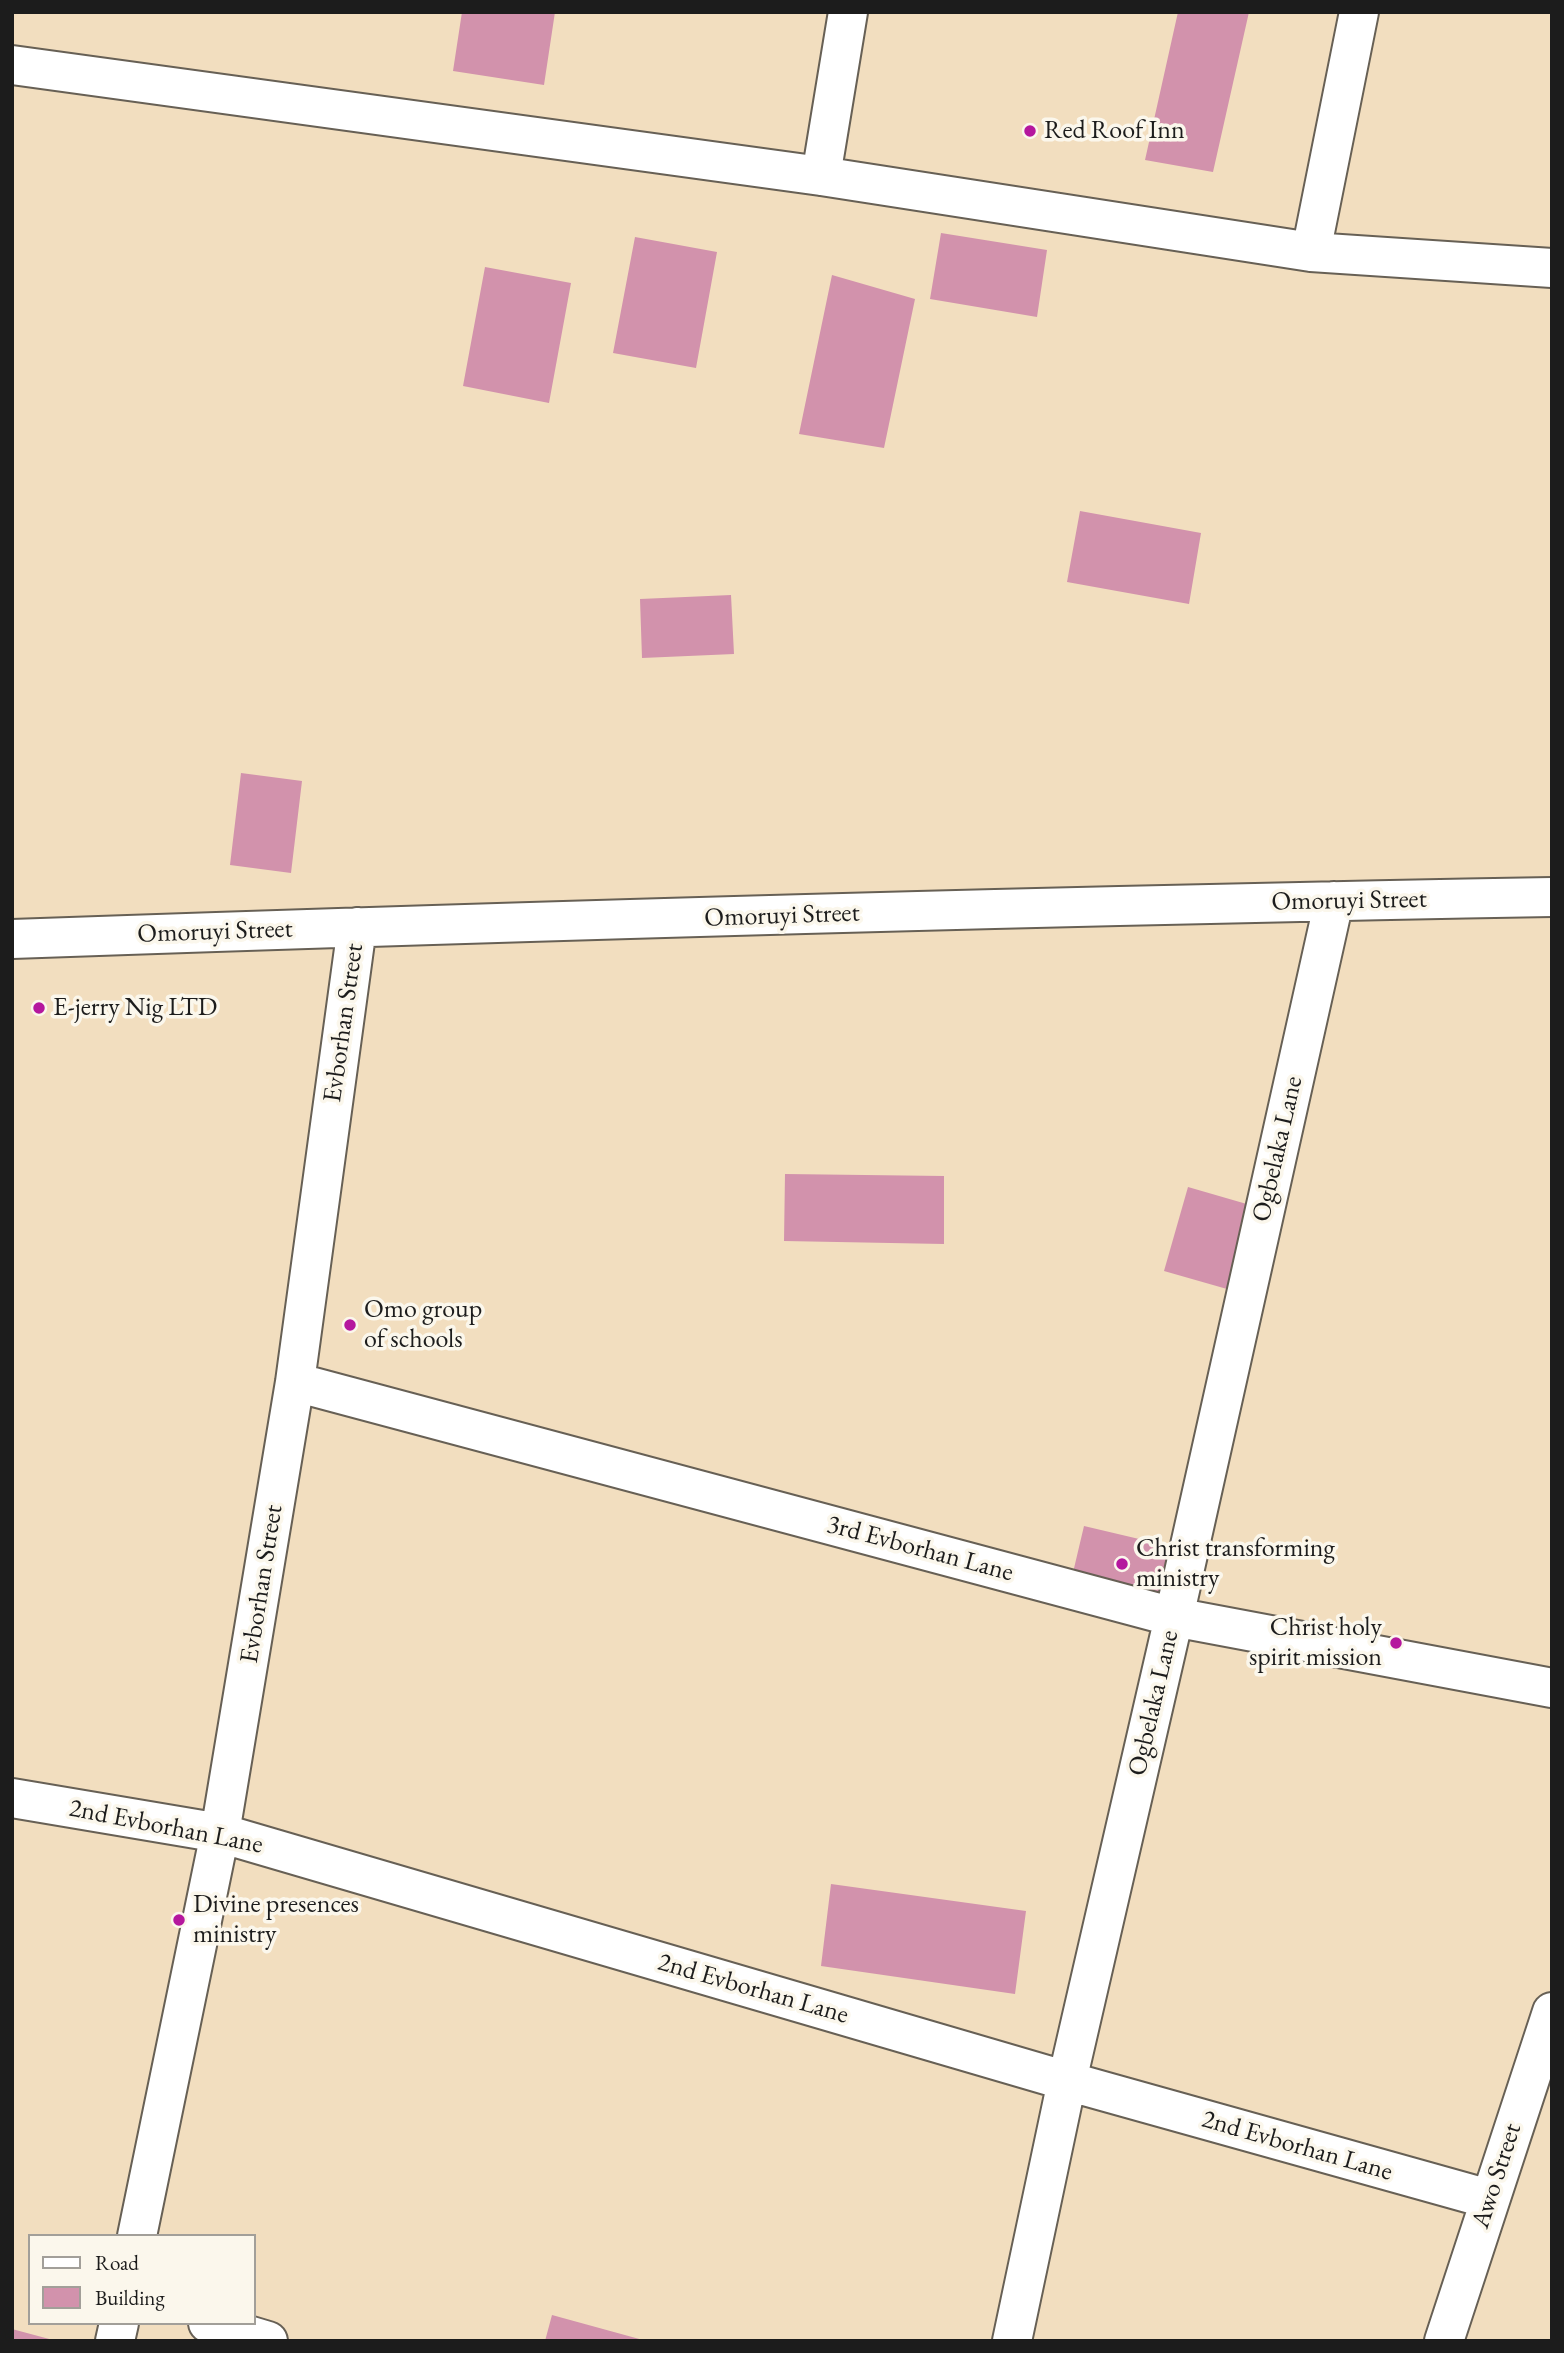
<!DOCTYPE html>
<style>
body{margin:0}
#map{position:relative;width:1564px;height:2353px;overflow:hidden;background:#f2debf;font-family:"EB Garamond",serif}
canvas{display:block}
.frame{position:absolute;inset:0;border:14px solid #1c1c1c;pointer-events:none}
.legend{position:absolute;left:28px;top:2234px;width:228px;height:91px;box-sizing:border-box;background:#fbf7ec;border:2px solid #a29f99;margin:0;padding:9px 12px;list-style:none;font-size:21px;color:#1c1c1c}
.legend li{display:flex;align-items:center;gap:14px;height:35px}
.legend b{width:35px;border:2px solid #a29f99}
</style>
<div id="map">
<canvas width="1564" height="2353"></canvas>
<div class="frame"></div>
<ul class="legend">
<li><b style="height:9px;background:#fff"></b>Road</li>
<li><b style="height:19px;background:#d292ac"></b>Building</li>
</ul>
</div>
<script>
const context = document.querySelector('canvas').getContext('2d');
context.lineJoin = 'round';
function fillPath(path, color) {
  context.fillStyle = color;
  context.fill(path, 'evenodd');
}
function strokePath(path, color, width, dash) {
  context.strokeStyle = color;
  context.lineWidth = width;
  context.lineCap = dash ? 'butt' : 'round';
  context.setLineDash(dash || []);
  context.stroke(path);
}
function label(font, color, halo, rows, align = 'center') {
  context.font = font + ' "EB Garamond",serif';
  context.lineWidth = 7;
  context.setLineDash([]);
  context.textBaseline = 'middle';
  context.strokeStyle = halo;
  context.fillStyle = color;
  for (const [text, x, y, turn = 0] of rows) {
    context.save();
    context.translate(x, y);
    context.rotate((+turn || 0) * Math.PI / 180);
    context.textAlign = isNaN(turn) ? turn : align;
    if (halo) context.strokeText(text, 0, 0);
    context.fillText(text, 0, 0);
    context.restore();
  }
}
fillPath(new Path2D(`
 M 462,12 L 555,12 L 544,85 L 453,71 Z
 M 1178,12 L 1249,12 L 1213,172 L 1145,160 Z
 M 941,233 L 1047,250 L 1037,317 L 930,299 Z
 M 635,237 L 717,252 L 696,368 L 613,353 Z
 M 485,267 L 571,283 L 549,403 L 463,386 Z
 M 832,275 L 915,299 L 884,448 L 799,434 Z
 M 1080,511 L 1201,533 L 1189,604 L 1067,582 Z
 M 731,595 L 734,654 L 642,658 L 640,599 Z
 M 241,773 L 302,781 L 291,873 L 230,865 Z
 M 785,1174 L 944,1176 L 944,1244 L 784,1241 Z
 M 1188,1187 L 1257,1207 L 1234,1291 L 1164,1271 Z
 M 1084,1526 L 1173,1547 L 1161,1602 L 1071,1581 Z
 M 831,1884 L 1026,1911 L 1015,1994 L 821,1966 Z
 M 552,2315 L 643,2340 L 643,2341 L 545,2341 Z
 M 12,2329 L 53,2340 L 53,2341 L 12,2341 Z`), '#d292ac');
const minor = new Path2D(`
 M 12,65 L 821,176 L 1311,252 L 1552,268
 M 821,176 L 848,12
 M 1311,252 L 1359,12
 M 12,939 C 525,921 1039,906 1552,897
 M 295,1382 L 1174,1617 L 1552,1688
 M 12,1798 L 220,1833 L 1067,2081 L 1489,2199
 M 137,2236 L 220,1833 L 295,1382 L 357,927
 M 208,2323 L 268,2341
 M 115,2341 L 119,2323
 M 1012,2341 L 1067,2081 L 1174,1617 L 1334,901
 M 1444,2341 L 1552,2012`);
strokePath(minor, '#676055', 42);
strokePath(minor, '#fff', 38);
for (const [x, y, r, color] of [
 [1030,131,7,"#b5179e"],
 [39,1008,7,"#b5179e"],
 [350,1325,7,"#b5179e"],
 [1122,1564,7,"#b5179e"],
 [1396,1643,7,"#b5179e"],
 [179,1920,7,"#b5179e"]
]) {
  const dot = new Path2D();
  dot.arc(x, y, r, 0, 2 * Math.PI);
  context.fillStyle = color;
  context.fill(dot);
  strokePath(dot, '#fbf7ec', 2.5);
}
label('26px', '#1c1c1c', '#fbf7ec', [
 ["Red Roof Inn",1044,131],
 ["E-jerry Nig LTD",53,1008],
 ["Omo group",364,1310],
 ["of schools",364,1340],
 ["Christ transforming",1136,1549],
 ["ministry",1136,1579],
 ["Christ holy",1382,1628,"right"],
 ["spirit mission",1382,1658,"right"],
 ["Divine presences",193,1905],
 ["ministry",193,1935]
], 'left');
label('26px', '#1c1c1c', '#fbf7ec', [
 ["Omoruyi Street",1349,901,-1],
 ["Omoruyi Street",782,916,-2],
 ["Omoruyi Street",215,932,-2],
 ["Evborhan Street",344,1023,-82],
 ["Ogbelaka Lane",1278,1149,-77],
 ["3rd Evborhan Lane",920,1549,15],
 ["Evborhan Street",262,1584,-81],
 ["Ogbelaka Lane",1154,1703,-77],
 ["2nd Evborhan Lane",166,1827,11],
 ["2nd Evborhan Lane",753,1989,16],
 ["2nd Evborhan Lane",1297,2146,16],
 ["Awo Street",1497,2176,-72]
]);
</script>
